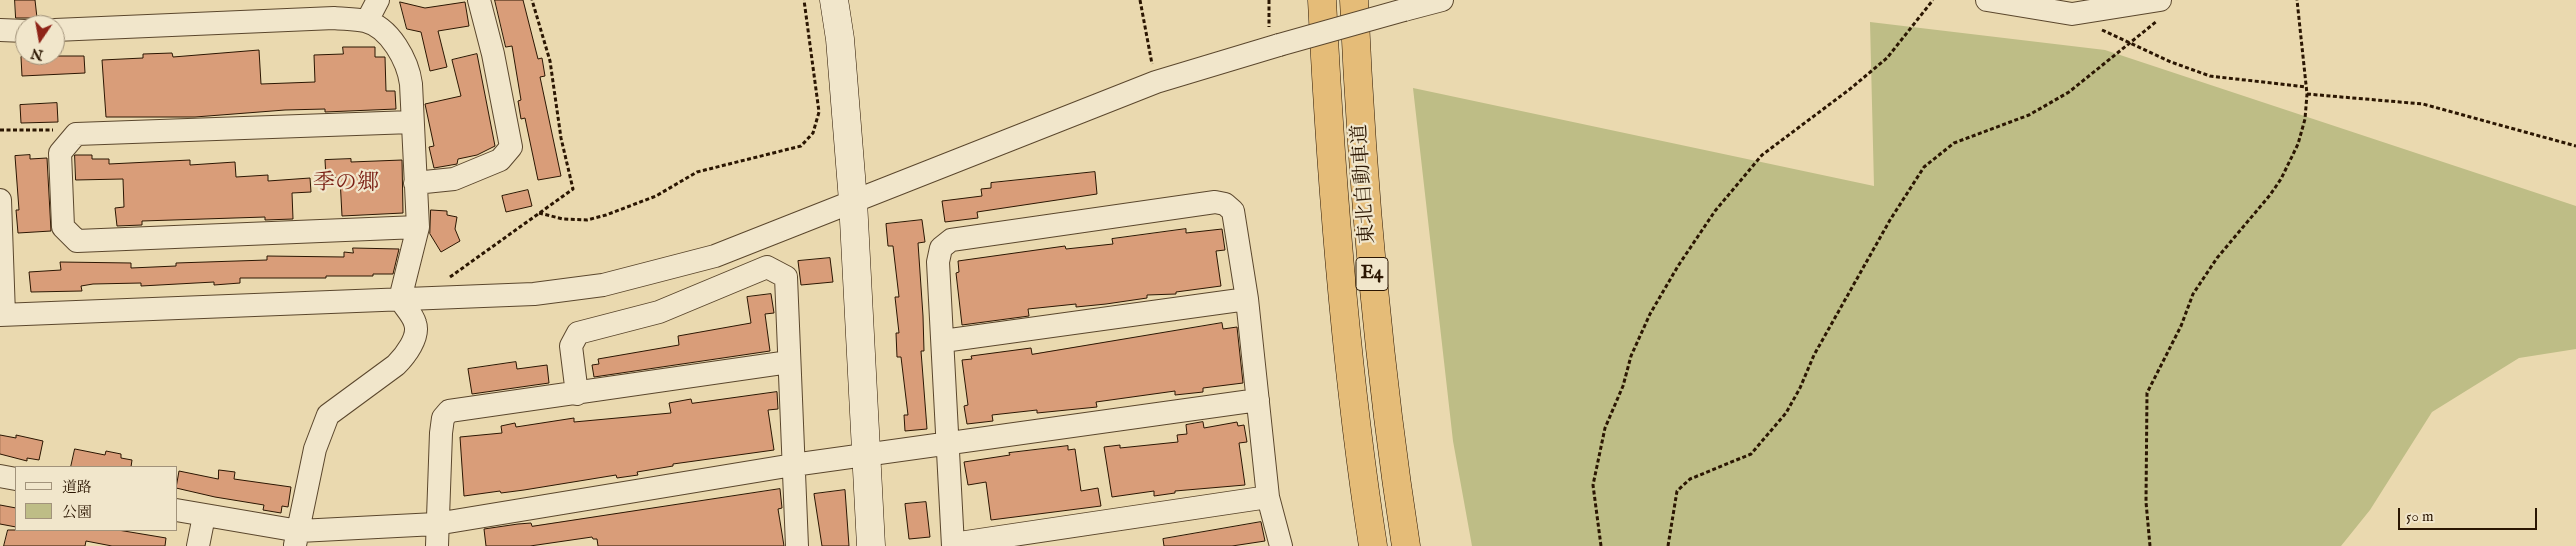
<!DOCTYPE html>
<meta charset="utf-8">
<style>
body{margin:0}
#map{position:relative;width:2576px;height:546px;overflow:hidden;background:#ead9af;font-family:"IM FELL English","Noto Serif JP",serif}
canvas{display:block}
.legend{position:absolute;left:15px;top:466px;width:162px;height:65px;box-sizing:border-box;background:#f1e6cb;border:1px solid #a2937b;margin:0;padding:6px 9px;list-style:none;font-size:15px;color:#2b1602}
.legend li{display:flex;align-items:center;gap:10px;height:25px}
.legend b{width:25px;border:1px solid #a2937b}
.north{position:absolute;left:15px;top:15px;width:50px;height:50px;box-sizing:border-box;background:#f1e6cb;border:1px solid #a2937b;border-radius:50%;rotate:192deg;font-size:14px;font-weight:700;line-height:20px;text-align:center;color:#2b1602}
.north::after{content:'';display:block;margin:auto;width:18px;height:22px;background:#8f2418;clip-path:polygon(50% 0,100% 100%,50% 72%,0 100%)}
.scale{position:absolute;left:2398px;top:508px;width:139px;height:22px;box-sizing:border-box;border:2px solid #2b1602;border-top:0;padding-left:6px;font-size:15px;line-height:18px;white-space:nowrap;color:#2b1602;-webkit-text-stroke:4px #f1e6cb;paint-order:stroke}
</style>
<div id="map">
<canvas width="2576" height="546"></canvas>
<ul class="legend">
<li><b style="height:6px;background:#f1e6cb"></b>道路</li>
<li><b style="height:14px;background:#bebd86"></b>公園</li>
</ul>
<div class="north">N</div>
<div class="scale">50 m</div>
</div>
<script>
const context = document.querySelector('canvas').getContext('2d');
context.lineJoin = 'round';
function fillPath(path, color) {
  context.fillStyle = color;
  context.fill(path, 'evenodd');
}
function strokePath(path, color, width, dash) {
  context.strokeStyle = color;
  context.lineWidth = width;
  context.lineCap = dash ? 'butt' : 'round';
  context.setLineDash(dash || []);
  context.stroke(path);
}
function label(font, color, halo, rows, align = 'center') {
  context.font = font + ' "IM FELL English","Noto Serif JP",serif';
  context.lineWidth = 4.5;
  context.setLineDash([]);
  context.textBaseline = 'middle';
  context.strokeStyle = halo;
  context.fillStyle = color;
  for (const [text, x, y, turn = 0] of rows) {
    context.save();
    context.translate(x, y);
    context.rotate((+turn || 0) * Math.PI / 180);
    context.textAlign = isNaN(turn) ? turn : align;
    if (halo) context.strokeText(text, 0, 0);
    context.fillText(text, 0, 0);
    context.restore();
  }
}
fillPath(new Path2D(`
 M 1870,22 L 2105,50 L 2576,206 L 2576,349 L 2519,358 L 2432,412 L 2370,510 L 2341,546 L 1472,546 L 1453,441 L 1413,88 L 1874,186 Z`), '#bebd86');
const building = new Path2D(`
 M 15,0 L 35,0 L 37,18 L 16,18 Z
 M 495,0 L 523,0 L 538,59 L 542,58 L 545,76 L 540,77 L 561,176 L 538,180 L 525,118 L 521,119 L 518,101 L 521,100 L 512,46 L 506,47 Z
 M 400,2 L 425,8 L 465,2 L 469,26 L 438,31 L 447,67 L 430,71 L 421,32 L 407,29 Z
 M 343,47 L 375,47 L 375,57 L 385,57 L 386,91 L 395,91 L 396,109 L 325,112 L 325,109 L 285,110 L 195,117 L 106,117 L 102,60 L 143,58 L 143,54 L 172,53 L 173,57 L 259,50 L 261,84 L 315,82 L 314,55 L 343,54 Z
 M 477,54 L 495,146 L 477,155 L 458,159 L 457,164 L 434,168 L 429,147 L 434,146 L 425,104 L 461,96 L 452,60 Z
 M 50,56 L 84,56 L 85,73 L 22,76 L 21,57 Z
 M 57,103 L 58,122 L 21,123 L 20,105 Z
 M 30,155 L 30,159 L 47,158 L 51,231 L 18,233 L 16,210 L 19,210 L 15,156 Z
 M 75,155 L 92,155 L 92,159 L 109,159 L 109,164 L 190,160 L 190,165 L 235,162 L 236,177 L 268,175 L 268,181 L 310,178 L 311,192 L 292,193 L 293,219 L 265,220 L 265,217 L 142,221 L 142,225 L 117,226 L 115,208 L 124,207 L 123,179 L 76,180 Z
 M 351,159 L 351,162 L 402,160 L 403,213 L 342,216 L 340,178 L 326,178 L 325,160 Z
 M 1095,172 L 1097,194 L 977,212 L 978,218 L 945,222 L 942,201 L 982,196 L 981,189 L 991,188 L 991,183 Z
 M 528,190 L 532,206 L 506,212 L 502,196 Z
 M 431,210 L 447,211 L 447,215 L 457,217 L 455,229 L 460,241 L 441,252 L 430,234 Z
 M 922,220 L 925,242 L 918,243 L 923,316 L 924,351 L 921,351 L 927,429 L 905,431 L 904,415 L 908,415 L 901,357 L 897,357 L 896,333 L 899,333 L 895,297 L 899,297 L 893,246 L 888,246 L 886,224 Z
 M 1186,229 L 1186,233 L 1222,229 L 1225,250 L 1216,251 L 1221,286 L 1176,292 L 1176,294 L 1147,295 L 1147,298 L 1106,304 L 1076,307 L 1076,304 L 1028,309 L 1029,316 L 962,325 L 956,273 L 959,272 L 958,261 L 1065,246 L 1066,249 L 1113,244 L 1112,239 Z
 M 353,248 L 399,249 L 393,274 L 373,274 L 373,276 L 326,276 L 326,278 L 240,278 L 240,283 L 214,285 L 214,282 L 141,286 L 141,283 L 93,284 L 81,286 L 82,291 L 31,292 L 29,272 L 61,270 L 60,262 L 131,263 L 131,268 L 176,266 L 176,263 L 267,260 L 267,256 L 344,257 L 344,252 L 353,253 Z
 M 830,258 L 833,282 L 801,285 L 798,261 Z
 M 771,294 L 774,313 L 765,314 L 770,351 L 594,377 L 592,365 L 599,364 L 598,359 L 679,345 L 678,336 L 751,323 L 747,297 Z
 M 1222,323 L 1223,329 L 1237,327 L 1243,383 L 1203,388 L 1203,392 L 1175,395 L 1175,391 L 1096,402 L 1097,407 L 1037,413 L 1037,410 L 992,415 L 993,421 L 967,424 L 964,406 L 968,405 L 962,360 L 972,359 L 971,356 L 1031,348 L 1032,354 Z
 M 516,362 L 517,369 L 547,365 L 549,383 L 472,394 L 468,369 Z
 M 777,392 L 778,409 L 768,410 L 774,450 L 673,464 L 673,466 L 637,472 L 638,475 L 617,478 L 616,475 L 524,490 L 501,493 L 500,491 L 464,496 L 460,437 L 502,433 L 501,426 L 515,423 L 516,427 L 574,418 L 574,422 L 671,413 L 669,403 L 691,399 L 692,403 Z
 M 1203,422 L 1204,428 L 1237,422 L 1238,426 L 1244,425 L 1247,442 L 1239,443 L 1245,485 L 1175,491 L 1175,493 L 1154,496 L 1154,491 L 1112,497 L 1104,447 L 1120,445 L 1120,448 L 1178,442 L 1177,435 L 1187,434 L 1186,425 Z
 M 0,435 L 16,438 L 16,435 L 43,441 L 39,460 L 27,458 L 27,461 L 0,454 Z
 M 1068,446 L 1068,450 L 1075,449 L 1081,491 L 1098,488 L 1101,506 L 991,520 L 986,482 L 968,485 L 964,462 L 1010,455 L 1009,453 Z
 M 75,449 L 105,455 L 106,451 L 121,454 L 121,458 L 132,460 L 131,467 L 71,467 Z
 M 219,470 L 235,472 L 234,479 L 291,487 L 288,507 L 282,506 L 281,513 L 263,510 L 264,505 L 215,497 L 176,488 L 179,471 L 218,479 Z
 M 780,489 L 782,508 L 778,509 L 784,546 L 598,546 L 597,539 L 593,539 L 592,537 L 530,546 L 486,546 L 484,529 L 518,524 L 531,523 L 532,526 Z
 M 845,490 L 849,546 L 822,546 L 814,494 Z
 M 926,502 L 930,537 L 909,539 L 905,504 Z
 M 0,505 L 16,508 L 16,527 L 0,524 Z
 M 1261,522 L 1265,541 L 1232,546 L 1164,546 L 1163,539 Z
 M 8,530 L 118,530 L 166,538 L 165,546 L 112,546 L 86,541 L 85,546 L 4,546 Z`);
fillPath(building, '#d99d79');
strokePath(building, '#2b1602', 1);
const street = new Path2D(`
 M 1987,0 L 2072,14 L 2160,0
 M 1404,10 L 1442,0
 M 367,21 L 378,0
 M 0,30 L 25,31
 M 55,30 L 334,18 C 344,19 356,19 365,21 C 390,27 408,61 411,84 L 418,227 L 400,299 C 404,306 413,315 415,323 C 420,337 405,356 396,365 L 328,415 L 315,449 L 295,545
 M 412,122 L 76,134 L 60,153 L 63,227 L 77,241 L 418,227
 M 415,183 L 454,179 L 500,160 L 511,147 L 493,54 L 479,0
 M 0,200 L 4,315
 M 0,315 L 534,294 L 603,285 L 715,256 L 1156,82 L 1279,45
 M 943,341 L 1247,299
 M 577,394 L 571,346 L 578,333 L 659,312 L 767,267 L 786,277 L 797,546
 M 0,476 L 16,479
 M 176,510 L 299,531 L 436,524 L 793,465 L 1258,400
 M 953,544 L 1268,497
 M 198,546 L 204,516
 M 437,546 L 441,433 L 443,418 L 449,411 L 789,362
 M 953,546 L 938,262 L 941,248 L 951,240 L 1215,202 L 1225,204 L 1233,211 L 1247,299 L 1268,497 L 1281,546`);
const secondary = new Path2D(`
 M 834,0 L 840,39 L 853,201 L 871,546`);
const highway = new Path2D(`
 M 1322,0 C 1331,182 1345,366 1373,546
 M 1354,0 C 1362,183 1378,365 1406,546`);
strokePath(street, '#5b472d', 24);
strokePath(secondary, '#2b1602', 29);
strokePath(highway, '#2b1602', 29);
strokePath(new Path2D(`
 M 1140,0 L 1152,64
 M 1269,0 L 1269,27
 M 2102,30 L 2171,62 L 2210,76 L 2306,87
 M 2307,94 L 2423,104 L 2576,146
 M 0,130 L 53,130
 M 539,213 L 563,219 L 587,220 L 606,215 L 656,196 L 697,172 L 801,146 L 813,133 L 819,112 L 804,0
 M 450,277 L 573,189 L 561,138 L 550,61 L 532,0
 M 1601,546 L 1593,485 L 1605,428 L 1623,386 L 1631,356 L 1650,314 L 1678,266 L 1715,211 L 1762,155 L 1850,89 L 1887,58 L 1933,0
 M 1668,546 L 1677,491 L 1690,479 L 1751,454 L 1786,413 L 1800,388 L 1814,355 L 1890,220 L 1924,167 L 1954,143 L 2029,115 L 2069,92 L 2157,21
 M 2150,546 L 2146,502 L 2147,393 L 2181,326 L 2193,294 L 2217,258 L 2270,195 L 2281,179 L 2298,144 L 2305,119 L 2307,94 L 2297,0`), '#2b1602', 3, [4, 2.5]);
strokePath(street, '#f1e6cb', 22);
strokePath(secondary, '#f1e6cb', 28);
strokePath(highway, '#e5bc78', 28);
const streetBridge = new Path2D(`
 M 1279,45 L 1404,10`);
strokePath(streetBridge, '#5b472d', 24, []);
strokePath(streetBridge, '#f1e6cb', 22);
for (const [x, y, w] of [
 [1372,274,32]
]) {
  const box = new Path2D();
  box.roundRect(x - w / 2, y - 16.5, w, 33, 4);
  context.fillStyle = '#f1e6cb';
  context.fill(box);
  strokePath(box, '#2b1602', 1);
}
label('bold 19px', '#2b1602', null, [
 ["E4",1372,274]
]);
label('20px', '#2b1602', '#f1e6cb', [
 ["東北自動車道",1365,184,-94]
]);
label('22px', '#7a1f14', '#f1e6cb', [
 ["季の郷",346,184]
]);
</script>
